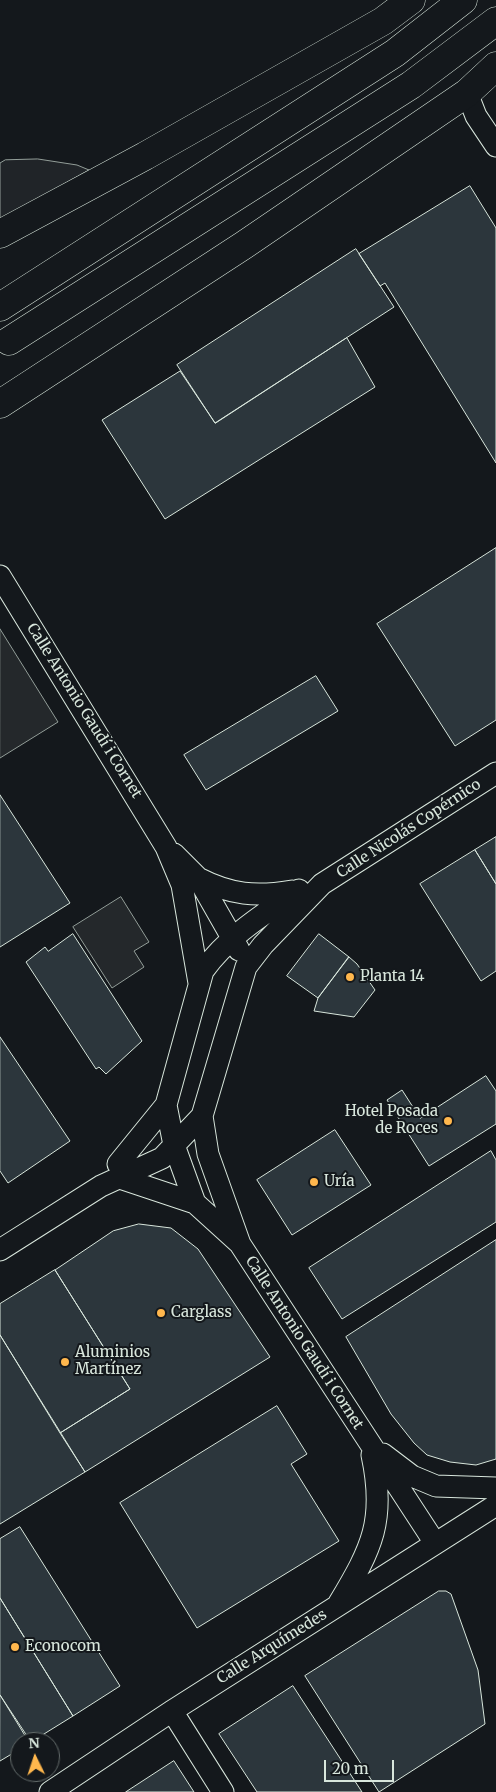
<!DOCTYPE html>
<meta charset="utf-8">
<style>
body{margin:0}
#map{position:relative;width:496px;height:1792px;overflow:hidden;background:#14181c;font-family:Merriweather,serif}
canvas{display:block}
.north{position:absolute;left:10px;top:1732px;width:50px;height:50px;box-sizing:border-box;background:#14181c;border:1px solid #626a69;border-radius:50%;rotate:356deg;font-size:14px;font-weight:700;line-height:20px;text-align:center;color:#d8e6dc}
.north::after{content:'';display:block;margin:auto;width:18px;height:22px;background:#ffb74d;clip-path:polygon(50% 0,100% 100%,50% 72%,0 100%)}
.scale{position:absolute;left:324px;top:1760px;width:70px;height:22px;box-sizing:border-box;border:2px solid #d8e6dc;border-top:0;padding-left:6px;font-size:15px;line-height:18px;white-space:nowrap;color:#d8e6dc;-webkit-text-stroke:4px #14181c;paint-order:stroke}
</style>
<div id="map">
<canvas width="496" height="1792"></canvas>
<div class="north">N</div>
<div class="scale">20 m</div>
</div>
<script>
const context = document.querySelector('canvas').getContext('2d');
context.lineJoin = 'round';
function fillPath(path, color) {
  context.fillStyle = color;
  context.fill(path, 'evenodd');
}
function strokePath(path, color, width, dash) {
  context.strokeStyle = color;
  context.lineWidth = width;
  context.lineCap = dash ? 'butt' : 'round';
  context.setLineDash(dash || []);
  context.stroke(path);
}
function label(font, color, halo, rows, align = 'center') {
  context.font = font + ' Merriweather,serif';
  context.lineWidth = 4;
  context.setLineDash([]);
  context.textBaseline = 'middle';
  context.strokeStyle = halo;
  context.fillStyle = color;
  for (const [text, x, y, turn = 0] of rows) {
    context.save();
    context.translate(x, y);
    context.rotate((+turn || 0) * Math.PI / 180);
    context.textAlign = isNaN(turn) ? turn : align;
    if (halo) context.strokeText(text, 0, 0);
    context.fillText(text, 0, 0);
    context.restore();
  }
}
const green = new Path2D(`
 M 38,159 L 77,165 L 89,170 L 0,220 L 0,163 L 5,160 Z`);
fillPath(green, '#202428');
strokePath(green, '#939e99', 1);
const parking = new Path2D(`
 M 0,629 L 58,722 L 0,758 Z
 M 121,897 L 149,942 L 134,951 L 144,967 L 112,988 L 73,927 Z`);
fillPath(parking, '#24282b');
strokePath(parking, '#939e99', 1);
const building = new Path2D(`
 M 470,186 L 496,228 L 496,463 L 385,283 L 380,286 L 359,254 Z
 M 356,249 L 394,307 L 215,423 L 177,365 Z
 M 347,338 L 375,387 L 165,519 L 102,420 L 180,371 L 215,423 Z
 M 496,548 L 496,720 L 455,746 L 377,624 Z
 M 316,676 L 338,711 L 206,790 L 184,755 Z
 M 0,795 L 70,903 L 0,947 Z
 M 496,837 L 496,884 L 475,850 Z
 M 475,850 L 496,884 L 496,971 L 481,981 L 420,884 Z
 M 73,934 L 142,1041 L 106,1074 L 99,1067 L 96,1069 L 26,962 L 45,947 L 48,951 Z
 M 319,934 L 349,957 L 318,998 L 287,976 Z
 M 349,957 L 357,964 L 375,990 L 354,1017 L 314,1011 L 318,998 Z
 M 0,1037 L 70,1141 L 8,1183 L 0,1171 Z
 M 486,1076 L 496,1091 L 496,1124 L 429,1166 L 387,1100 L 402,1090 L 420,1118 Z
 M 335,1130 L 371,1185 L 292,1235 L 257,1180 Z
 M 491,1151 L 496,1160 L 496,1222 L 342,1319 L 309,1268 Z
 M 139,1224 L 171,1228 L 198,1249 L 270,1357 L 85,1472 L 60,1433 L 130,1389 L 55,1270 L 113,1231 Z
 M 496,1240 L 496,1459 L 476,1465 L 450,1462 L 427,1455 L 414,1443 L 391,1414 L 346,1337 Z
 M 55,1270 L 130,1389 L 60,1433 L 0,1335 L 0,1304 Z
 M 0,1335 L 85,1472 L 0,1524 Z
 M 277,1406 L 307,1454 L 291,1464 L 339,1541 L 197,1628 L 120,1503 Z
 M 20,1527 L 120,1686 L 73,1716 L 0,1598 L 0,1539 Z
 M 439,1591 L 446,1591 L 451,1594 L 478,1670 L 485,1724 L 379,1792 L 305,1676 Z
 M 0,1598 L 73,1716 L 31,1742 L 0,1695 Z
 M 293,1686 L 362,1792 L 257,1792 L 219,1734 Z
 M 0,1695 L 29,1742 L 20,1742 L 20,1749 L 0,1761 Z
 M 174,1761 L 194,1792 L 126,1792 Z`);
fillPath(building, '#2c363c');
strokePath(building, '#d8e6dc', 1);
const minor = new Path2D(`
 M 467,93 L 476,116 L 496,146
 M 0,576 L 166,847 L 182,885 L 199,983
 M 174,854 L 198,878 L 239,950
 M 198,878 C 231,895 256,897 292,891
 M 118,1164 L 166,1105
 M 120,1178 L 195,1203
 M 238,1242 L 195,1203 L 174,1145 L 166,1105 L 203,971 C 228,936 264,914 299,890
 M 0,1250 L 101,1186 L 162,1158 L 202,1116
 M 383,1454 L 412,1476 L 436,1486 L 496,1488
 M 435,1543 L 240,1244 L 208,1154 L 202,1116 L 246,967 L 263,945 L 322,884 L 496,773
 M 339,1603 C 372,1548 386,1520 372,1455
 M 172,1711 L 223,1792
 M 50,1792 L 172,1711 L 496,1505`);
const trunk = new Path2D(`
 M 0,234 L 145,156 L 383,21 L 411,0
 M 0,307 L 395,53 L 463,0
 M 9,341 L 411,85 L 496,21
 M 0,404 L 244,245 L 467,93 L 496,66`);
strokePath(minor, '#d8e6dc', 23);
strokePath(trunk, '#d8e6dc', 29);
strokePath(minor, '#14181c', 21);
strokePath(trunk, '#14181c', 28);
for (const [x, y, r, color] of [
 [350,977,5,"#ffb74d"],
 [448,1121,5,"#ffb74d"],
 [314,1182,5,"#ffb74d"],
 [161,1313,5,"#ffb74d"],
 [65,1362,5,"#ffb74d"],
 [15,1647,5,"#ffb74d"]
]) {
  const dot = new Path2D();
  dot.arc(x, y, r, 0, 2 * Math.PI);
  context.fillStyle = color;
  context.fill(dot);
  strokePath(dot, '#14181c', 2);
}
label('15px', '#d8e6dc', '#14181c', [
 ["Calle Antonio Gaudí i Cornet",84,711,58],
 ["Calle Nicolás Copérnico",409,829,-33],
 ["Calle Antonio Gaudí i Cornet",304,1343,57],
 ["Calle Arquímedes",272,1647,-32]
]);
label('15px', '#d8e6dc', '#14181c', [
 ["Planta 14",360,977],
 ["Hotel Posada",438,1112,"right"],
 ["de Roces",438,1129,"right"],
 ["Uría",324,1182],
 ["Carglass",171,1313],
 ["Aluminios",75,1353],
 ["Martínez",75,1370],
 ["Econocom",25,1647]
], 'left');
</script>
